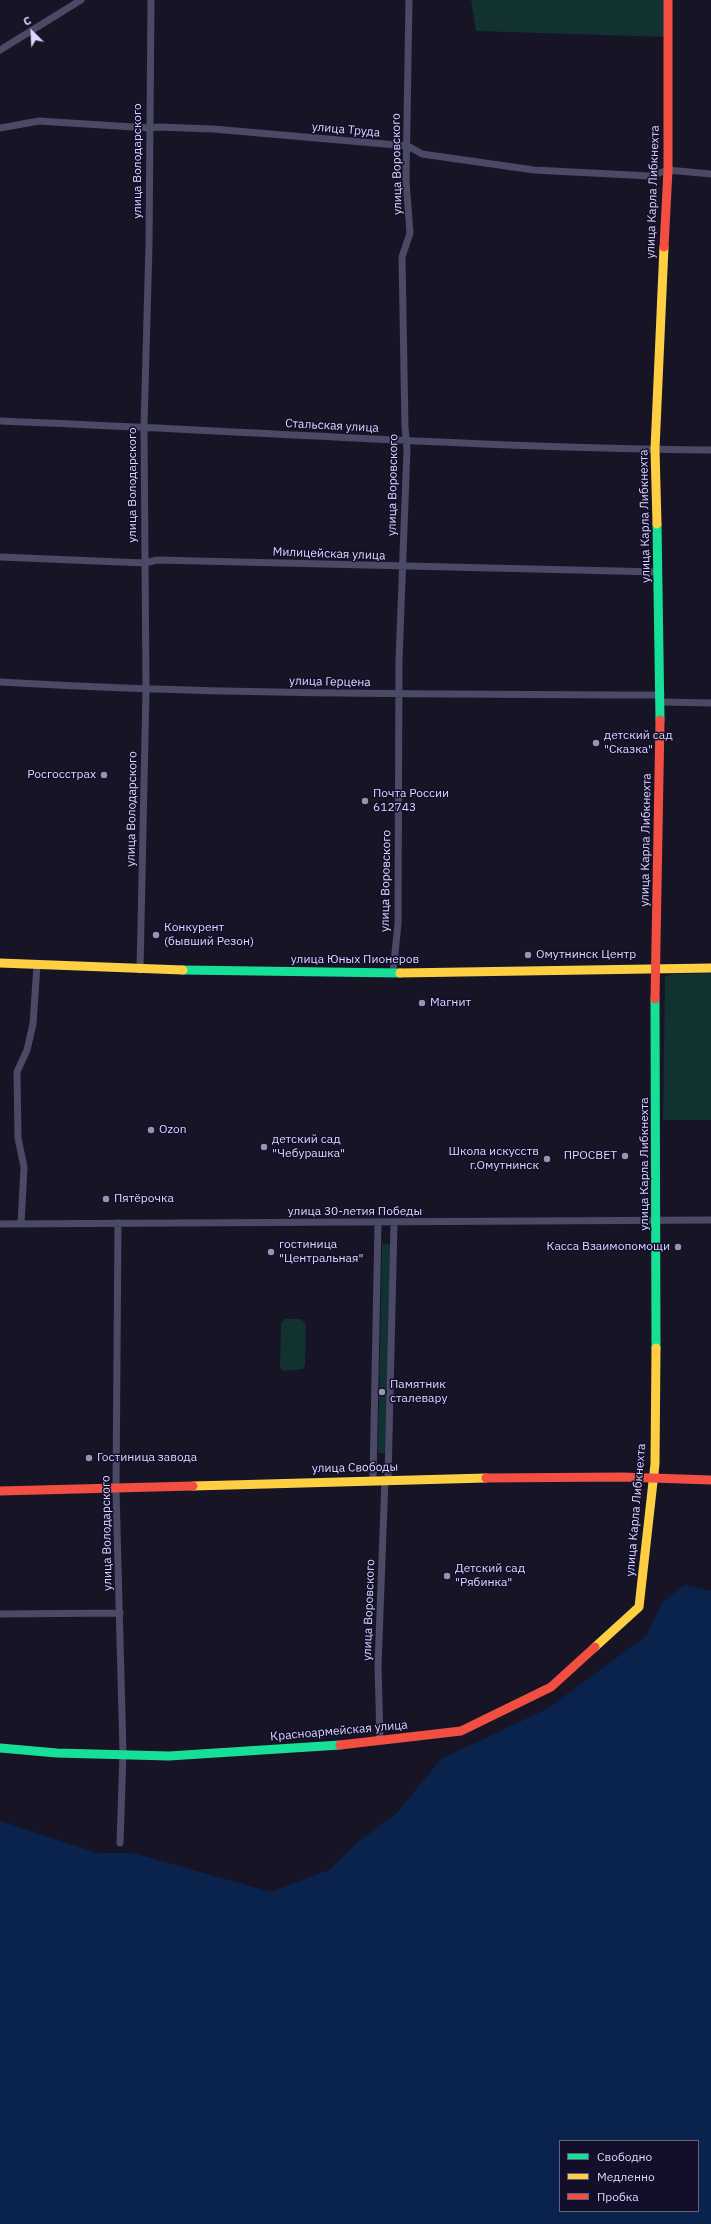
<!DOCTYPE html>
<meta charset="utf-8">
<style>
body{margin:0}
#map{position:relative;width:711px;height:2224px;overflow:hidden;background:#171525;font-family:"IBM Plex Sans",sans-serif}
canvas{display:block}
.legend{position:absolute;left:559px;top:2140px;width:140px;height:72px;box-sizing:border-box;background:#130f2b;border:1px solid #635f80;margin:0;padding:5px 7px;list-style:none;font-size:12px;color:#dcd8ff}
.legend li{display:flex;align-items:center;gap:8px;height:20px}
.legend b{width:20px;border:1px solid #635f80}
.north{position:absolute;left:12px;top:12px;width:40px;height:40px;-webkit-text-stroke:3px #130f2b;paint-order:stroke;rotate:336deg;font-size:11px;font-weight:700;line-height:16px;text-align:center;color:#dcd8ff}
.north::after{content:'';display:block;margin:auto;width:14px;height:18px;background:#dcd8ff;clip-path:polygon(50% 0,100% 100%,50% 72%,0 100%)}
</style>
<div id="map">
<canvas width="711" height="2224"></canvas>
<ul class="legend">
<li><b style="height:5px;background:#16e098"></b>Свободно</li>
<li><b style="height:5px;background:#ffcf43"></b>Медленно</li>
<li><b style="height:5px;background:#f24e42"></b>Пробка</li>
</ul>
<div class="north">С</div>
</div>
<script>
const context = document.querySelector('canvas').getContext('2d');
context.lineJoin = 'round';
function fillPath(path, color) {
  context.fillStyle = color;
  context.fill(path, 'evenodd');
}
function strokePath(path, color, width, dash) {
  context.strokeStyle = color;
  context.lineWidth = width;
  context.lineCap = dash ? 'butt' : 'round';
  context.setLineDash(dash || []);
  context.stroke(path);
}
function label(font, color, halo, rows, align = 'center') {
  context.font = font + ' "IBM Plex Sans",sans-serif';
  context.lineWidth = 3;
  context.setLineDash([]);
  context.textBaseline = 'middle';
  context.strokeStyle = halo;
  context.fillStyle = color;
  for (const [text, x, y, turn = 0] of rows) {
    context.save();
    context.translate(x, y);
    context.rotate((+turn || 0) * Math.PI / 180);
    context.textAlign = isNaN(turn) ? turn : align;
    if (halo) context.strokeText(text, 0, 0);
    context.fillText(text, 0, 0);
    context.restore();
  }
}
fillPath(new Path2D(`
 M 471,0 L 666,0 L 666,37 L 476,31 Z
 M 711,973 L 711,1120 L 663,1120 L 665,977 L 672,974 Z
 M 382,1244 L 390,1244 L 386,1453 L 378,1453 Z
 M 285,1319 L 301,1319 L 306,1324 L 305,1365 L 303,1369 L 285,1371 L 280,1368 L 281,1324 Z`), '#123131');
fillPath(new Path2D(`
 M 685,1585 L 711,1591 L 711,2224 L 0,2224 L 0,1821 L 97,1853 L 133,1853 L 271,1892 L 329,1870 L 359,1841 L 397,1813 L 441,1759 L 547,1709 L 646,1636 L 663,1602 ZM 560,2141 L 698,2141 L 698,2211 L 560,2211 Z`), '#0a234c');
strokePath(new Path2D(`
 M 0,50 L 81,0
 M 0,128 L 39,121 L 149,128 L 159,127 L 213,129 L 408,146 L 422,154 L 534,170 L 650,176 L 668,170 L 711,174
 M 0,421 C 237,430 474,448 711,450
 M 0,557 L 145,563 L 157,560 L 658,572
 M 0,682 C 220,695 440,694 661,695
 M 661,702 L 711,703
 M 140,970 L 146,690 L 144,426 L 149,245 L 151,0
 M 393,972 L 398,924 L 399,660 L 407,449 L 405,427 L 402,257 L 410,233 L 406,181 L 409,0
 M 118,1223 L 116,1490 L 123,1753 L 120,1843
 M 0,1224 L 711,1220
 M 21,1224 L 24,1167 L 18,1138 L 17,1072 L 27,1050 L 33,1024 L 37,965
 M 373,1479 L 378,1223
 M 388,1479 L 394,1223
 M 0,1614 L 120,1613
 M 380,1740 L 378,1665 L 385,1479`), '#4a4966', 7);
strokePath(new Path2D(`
 M 657,524 L 660,720
 M 183,970 L 400,973
 M 655,999 L 656,1348
 M 0,1748 L 57,1753 L 169,1756 L 340,1745`), '#16e098', 9);
strokePath(new Path2D(`
 M 657,524 L 655,449 L 664,247
 M 0,963 L 183,970
 M 400,973 L 711,968
 M 193,1486 L 486,1478
 M 595,1647 L 639,1607 L 655,1464 L 656,1348`), '#ffcf43', 9);
strokePath(new Path2D(`
 M 664,247 L 668,170 L 668,0
 M 655,999 L 660,720
 M 486,1478 L 622,1477 L 711,1480
 M 0,1491 L 193,1486
 M 340,1745 L 461,1731 L 551,1687 L 595,1647`), '#f24e42', 9);
for (const [x, y, r, color] of [
 [596,743,4,"#9794b3"],
 [104,775,4,"#9794b3"],
 [365,801,4,"#9794b3"],
 [156,935,4,"#9794b3"],
 [528,955,4,"#9794b3"],
 [422,1003,4,"#9794b3"],
 [151,1130,4,"#9794b3"],
 [264,1147,4,"#9794b3"],
 [625,1156,4,"#9794b3"],
 [547,1159,4,"#9794b3"],
 [106,1199,4,"#9794b3"],
 [678,1247,4,"#9794b3"],
 [271,1252,4,"#9794b3"],
 [382,1392,4,"#9794b3"],
 [89,1458,4,"#9794b3"],
 [447,1576,4,"#9794b3"]
]) {
  const dot = new Path2D();
  dot.arc(x, y, r, 0, 2 * Math.PI);
  context.fillStyle = color;
  context.fill(dot);
  strokePath(dot, '#130f2b', 1.5);
}
label('12px', '#dcd8ff', '#130f2b', [
 ["улица Труда",346,130,5],
 ["улица Володарского",138,161,-90],
 ["улица Воровского",397,164,-91],
 ["улица Карла Либкнехта",653,192,-88],
 ["Стальская улица",332,426,3],
 ["улица Володарского",133,485,-90],
 ["улица Воровского",393,485,-89],
 ["улица Карла Либкнехта",645,516,-91],
 ["Милицейская улица",329,554,2],
 ["улица Герцена",330,682,1],
 ["улица Володарского",132,809,-89],
 ["улица Карла Либкнехта",646,840,-89],
 ["улица Воровского",386,881,-89],
 ["улица Юных Пионеров",355,960],
 ["улица Карла Либкнехта",645,1164,-90],
 ["улица 30-летия Победы",355,1212],
 ["улица Свободы",355,1468,-1],
 ["улица Карла Либкнехта",636,1510,-85],
 ["улица Володарского",107,1533,-91],
 ["улица Воровского",369,1610,-88],
 ["Красноармейская улица",339,1731,-5]
]);
label('12px', '#dcd8ff', '#130f2b', [
 ["детский сад",604,736],
 ["\"Сказка\"",604,750],
 ["Росгосстрах",96,775,"right"],
 ["Почта России",373,794],
 ["612743",373,808],
 ["Конкурент",164,928],
 ["(бывший Резон)",164,942],
 ["Омутнинск Центр",536,955],
 ["Магнит",430,1003],
 ["Ozon",159,1130],
 ["детский сад",272,1140],
 ["\"Чебурашка\"",272,1154],
 ["Школа искусств",539,1152,"right"],
 ["г.Омутнинск",539,1166,"right"],
 ["ПРОСВЕТ",617,1156,"right"],
 ["Пятёрочка",114,1199],
 ["гостиница",279,1245],
 ["\"Центральная\"",279,1259],
 ["Касса Взаимопомощи",670,1247,"right"],
 ["Памятник",390,1385],
 ["сталевару",390,1399],
 ["Гостиница завода",97,1458],
 ["Детский сад",455,1569],
 ["\"Рябинка\"",455,1583]
], 'left');
</script>
